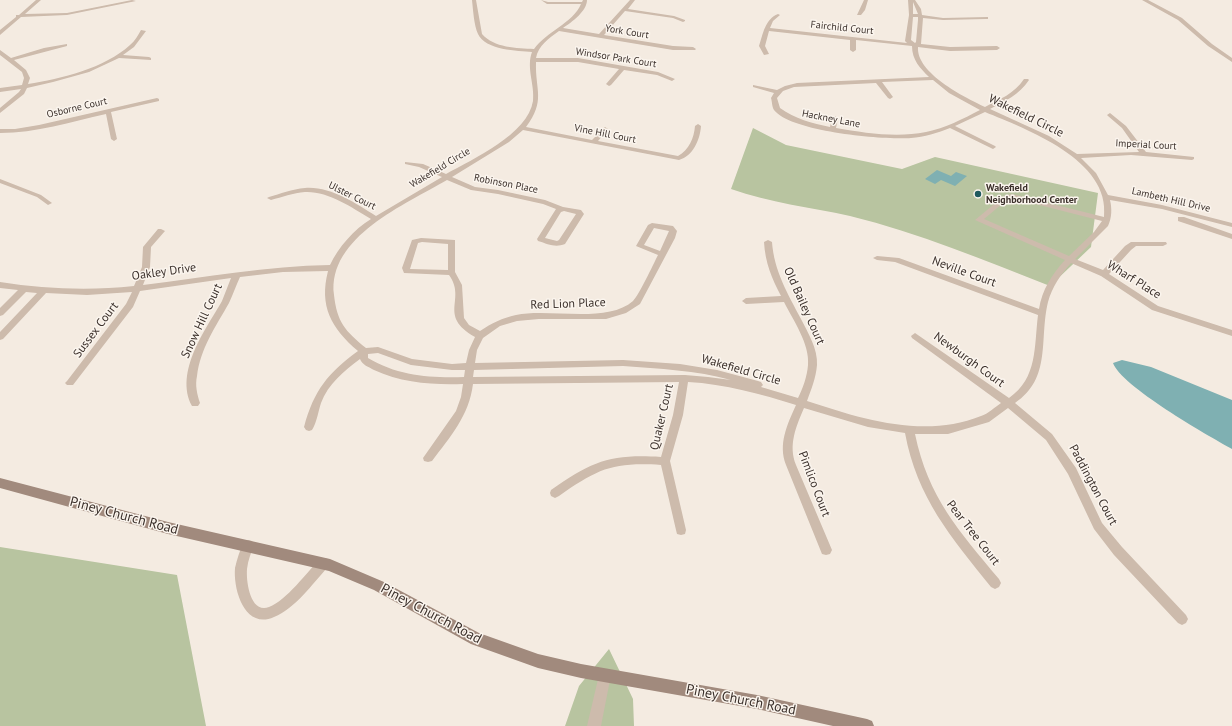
<!DOCTYPE html>
<style>
body{margin:0}
canvas{display:block;background:#f4ebe1}
</style>
<canvas width="1232" height="726"></canvas>
<script>
const context = document.querySelector('canvas').getContext('2d');
context.lineJoin = 'round';
function fillPath(path, color) {
  context.fillStyle = color;
  context.fill(path, 'evenodd');
}
function strokePath(path, color, width, dash) {
  context.strokeStyle = color;
  context.lineWidth = width;
  context.lineCap = dash ? 'butt' : 'round';
  context.setLineDash(dash || []);
  context.stroke(path);
}
function label(font, color, halo, rows, align = 'center') {
  context.font = font + ' "PT Sans",sans-serif';
  context.lineWidth = 3;
  context.setLineDash([]);
  context.textBaseline = 'middle';
  context.strokeStyle = halo;
  context.fillStyle = color;
  for (const [text, x, y, turn = 0] of rows) {
    context.save();
    context.translate(x, y);
    context.rotate((+turn || 0) * Math.PI / 180);
    context.textAlign = isNaN(turn) ? turn : align;
    if (halo) context.strokeText(text, 0, 0);
    context.fillText(text, 0, 0);
    context.restore();
  }
}
fillPath(new Path2D(`
 M 753,128 L 786,145 L 902,169 L 935,157 L 1098,193 L 1091,247 L 1050,286 C 984,260 919,233 850,216 C 810,207 770,203 731,189 Z
 M 0,547 L 177,575 L 206,726 L 0,726 Z
 M 609,649 L 633,699 L 634,726 L 565,726 L 579,686 Z`), '#b8c4a0');
fillPath(new Path2D(`
 M 937,170 L 951,176 L 956,172 L 967,176 L 955,186 L 941,180 L 935,184 L 925,179 Z
 M 1122,360 L 1151,367 L 1232,400 L 1232,449 C 1207,435 1121,386 1113,363 Z`), '#7fb0b2');
fillPath(new Path2D(`
 M 36,0 L 41,0 L 25,14 L 67,13 L 132,0 L 136,1 L 67,15 L 21,17 L 0,35 L 0,30 L 16,17 L 16,15 L 19,15 Z
 M 472,0 L 476,0 L 482,34 C 494,48 517,48 534,49 C 546,32 573,23 581,4 L 547,4 L 541,0 L 548,2 L 582,2 L 583,0 L 587,0 C 587,11 572,22 563,28 L 599,34 L 630,0 L 635,0 L 628,9 L 674,16 L 685,20 L 685,21 L 683,22 L 673,18 L 625,11 L 604,35 L 673,46 L 693,47 L 696,49 L 695,50 L 673,50 L 559,31 C 549,38 538,46 536,58 L 578,58 L 658,72 L 675,79 L 672,81 L 657,75 L 624,70 L 611,85 L 609,86 L 606,84 L 619,69 L 578,62 L 536,62 C 535,91 546,100 526,127 L 592,140 L 605,127 L 608,129 L 598,141 L 678,156 C 689,150 694,138 695,126 L 698,124 L 701,126 C 700,140 693,156 679,160 L 523,130 L 509,142 L 452,177 L 475,187 L 498,190 L 545,200 L 563,207 L 581,210 L 584,214 L 565,244 C 555,248 548,244 538,241 L 537,239 L 556,209 L 543,204 L 498,194 L 471,190 L 447,180 C 406,204 327,237 334,295 C 337,322 345,331 366,348 L 378,347 L 412,359 L 452,364 L 466,363 L 469,350 L 475,337 C 437,315 467,300 449,275 L 404,273 L 402,268 L 412,240 L 421,238 L 455,240 L 455,272 L 462,285 L 464,318 L 469,325 L 480,331 C 492,323 502,318 516,315 C 549,308 607,324 633,301 C 639,295 653,265 658,255 L 636,246 L 648,225 L 652,223 L 673,226 L 677,231 L 675,238 L 640,304 L 626,313 L 606,319 L 539,319 L 517,321 L 500,326 L 483,338 L 477,350 L 475,363 L 623,360 L 680,364 L 717,370 L 758,381 L 761,382 L 763,385 L 761,387 L 798,398 C 803,388 807,377 808,365 C 810,344 793,320 784,302 L 746,304 L 742,301 L 746,298 L 781,296 C 772,279 765,262 764,242 L 768,240 L 772,242 C 774,271 788,294 801,319 C 808,333 818,349 817,365 C 816,378 811,390 807,401 C 862,419 924,439 981,416 C 988,414 995,407 1001,403 L 912,338 L 911,336 L 915,333 L 1009,398 C 1038,378 1034,346 1038,315 L 895,262 L 877,260 L 873,258 L 877,256 L 899,258 L 1039,309 C 1042,290 1052,274 1065,260 L 975,220 L 1004,196 L 1012,194 L 1104,217 C 1111,160 1026,129 985,112 L 955,126 L 995,146 L 996,147 L 993,149 L 950,128 C 938,133 924,137 911,138 C 884,140 791,132 774,110 C 772,107 772,101 771,98 L 774,93 L 753,87 L 753,85 L 777,90 L 785,86 L 797,83 L 929,77 C 920,68 912,60 912,46 L 856,40 L 856,50 L 853,52 L 850,50 L 850,40 L 769,31 L 765,46 L 769,54 L 764,55 L 759,46 C 763,34 765,19 778,14 L 780,15 L 773,21 L 770,28 L 907,43 L 905,41 L 909,15 L 908,0 L 915,0 L 921,9 L 922,15 L 943,18 L 988,17 L 988,19 L 986,19 L 943,20 L 923,18 L 921,44 L 950,47 L 997,46 L 1000,48 L 997,50 L 950,51 L 918,47 C 916,73 964,97 985,107 C 1000,99 1014,94 1024,79 L 1028,79 L 1029,80 C 1019,95 1005,101 990,109 L 1049,136 L 1077,154 L 1139,152 L 1122,128 L 1108,116 L 1107,115 L 1110,113 L 1126,126 L 1146,152 L 1194,157 L 1194,159 L 1192,160 L 1131,155 L 1081,158 L 1096,173 L 1108,195 L 1162,205 L 1232,223 L 1232,227 L 1162,209 L 1110,200 C 1112,209 1112,217 1108,226 L 1075,259 L 1103,270 L 1125,246 L 1131,242 L 1166,242 L 1167,244 L 1163,246 L 1136,246 L 1131,250 L 1109,274 L 1158,306 L 1232,330 L 1232,336 L 1152,310 L 1101,276 L 1071,263 C 1061,274 1052,287 1048,302 C 1039,339 1052,378 1015,403 L 1052,434 L 1076,468 L 1102,523 L 1122,547 L 1186,615 L 1188,619 L 1186,623 L 1182,625 L 1178,623 L 1114,555 L 1094,529 L 1068,474 L 1046,440 L 1008,408 L 989,422 L 948,434 L 915,434 C 928,497 959,531 999,579 L 1001,583 L 999,587 L 995,589 L 991,587 C 951,537 917,498 905,433 L 868,427 L 804,408 C 796,427 788,445 796,465 L 832,550 L 830,554 L 826,555 L 822,554 L 786,465 C 778,444 787,425 796,405 C 761,394 725,384 688,382 L 683,415 L 670,461 L 686,530 L 685,534 L 681,535 L 677,534 L 676,530 L 661,465 C 612,462 598,469 559,496 L 555,498 L 551,496 L 550,493 L 551,490 C 593,461 610,454 661,457 L 673,415 L 679,382 L 473,384 C 469,416 450,437 432,461 L 428,462 L 424,461 L 423,458 L 456,411 L 461,397 L 463,384 C 433,385 402,383 374,370 C 369,367 362,365 360,359 C 344,371 328,384 321,403 C 318,412 317,422 312,430 L 309,431 L 306,430 L 304,427 C 314,390 328,373 358,351 C 331,328 319,306 328,271 L 283,272 L 240,277 C 236,286 233,294 229,303 C 216,326 200,349 197,376 C 195,385 197,394 200,403 L 198,406 L 192,406 C 174,372 206,329 222,301 C 225,293 228,286 231,278 L 140,291 L 133,307 L 73,385 L 67,385 L 65,383 L 67,381 L 126,304 L 132,292 L 87,295 L 46,293 L 3,339 L 0,340 L 0,332 L 37,293 L 26,292 L 3,315 L 0,316 L 0,308 L 18,290 L 0,288 L 0,282 C 45,289 89,291 134,286 L 142,267 L 143,247 L 158,229 L 161,229 L 165,231 L 151,247 L 150,267 L 143,285 C 206,277 267,266 330,265 C 338,248 354,229 371,219 C 351,207 328,191 305,192 C 293,193 282,197 271,200 L 267,198 L 269,197 C 280,194 292,189 305,188 C 330,186 355,203 376,216 L 442,177 L 419,167 L 405,164 L 405,162 L 423,164 L 446,174 C 473,159 528,134 533,101 C 535,85 526,68 532,52 C 518,51 485,50 478,34 C 474,26 473,9 472,0 ZM 913,2 L 918,14 L 913,14 ZM 913,17 L 918,17 L 918,20 L 916,42 L 915,43 L 911,40 ZM 933,80 L 949,93 L 980,110 C 963,119 945,128 926,132 C 897,138 865,133 836,128 L 838,118 L 835,116 L 832,118 L 830,127 C 812,123 795,119 780,108 L 777,98 L 783,91 L 794,87 L 876,83 L 888,98 L 890,99 L 893,97 L 882,82 ZM 1012,198 L 1102,221 L 1094,232 L 1069,256 L 984,219 L 1008,199 ZM 564,211 L 576,214 L 559,240 L 557,241 L 545,238 L 561,212 ZM 654,228 L 669,231 L 660,251 L 644,245 ZM 422,242 L 448,244 L 448,270 L 410,269 L 418,243 ZM 378,353 L 411,365 L 452,370 L 465,370 L 464,377 C 430,378 398,376 368,358 L 368,354 ZM 623,366 C 659,369 696,370 731,380 L 708,377 L 685,375 L 473,377 L 474,370 Z
 M 864,0 L 868,0 L 865,10 L 861,15 L 857,15 Z
 M 1142,0 L 1148,0 L 1182,18 L 1212,44 L 1232,58 L 1232,62 L 1208,46 L 1178,20 Z
 M 141,30 L 146,31 L 134,47 L 123,55 L 149,57 L 151,58 L 151,60 L 119,58 L 89,72 L 53,82 L 27,88 L 24,94 L 0,113 L 0,108 L 19,92 L 21,89 L 0,92 L 0,88 L 22,85 L 24,78 L 22,72 L 0,55 L 0,50 L 11,58 L 44,48 L 67,44 L 67,46 L 14,60 L 26,70 L 30,78 L 28,84 C 61,79 105,68 130,45 C 135,41 138,35 141,30 Z
 M 157,98 L 159,99 L 159,101 L 111,112 L 117,139 L 114,141 L 111,139 L 106,114 C 71,122 36,133 0,133 L 0,129 L 15,129 L 39,125 Z
 M 0,179 L 41,195 L 52,203 L 48,205 L 37,197 L 0,183 Z
 M 1178,217 L 1184,217 L 1232,234 L 1232,239 L 1178,221 Z
 M 248,540 L 252,541 L 254,545 C 251,553 248,560 247,569 C 246,581 250,614 269,607 C 287,600 306,573 320,559 L 324,558 L 328,559 L 330,563 L 328,567 C 312,584 296,608 274,617 C 245,630 233,590 235,568 C 237,559 240,550 244,541 Z
 M 605,669 L 610,670 L 611,675 L 601,726 L 587,726 L 599,675 L 600,670 Z`), '#cdbbac');
fillPath(new Path2D(`
 M 0,478 L 168,522 L 330,559 L 384,582 L 479,633 L 538,654 L 581,664 L 757,695 L 867,719 L 872,721 L 874,726 L 833,726 L 757,709 L 581,678 L 538,668 L 471,644 L 374,590 L 329,571 L 168,534 L 0,488 Z`), '#a18a7d');
for (const [x, y, r, color] of [
 [978,194,4,"#1f5a5e"]
]) {
  const dot = new Path2D();
  dot.arc(x, y, r, 0, 2 * Math.PI);
  context.fillStyle = color;
  context.fill(dot);
  strokePath(dot, '#fbf5ee', 1.5);
}
label('10px', '#3b302b', '#fbf5ee', [
 ["Fairchild Court",842,28,6],
 ["York Court",627,32,9],
 ["Windsor Park Court",616,58,9],
 ["Osborne Court",77,108,-13],
 ["Hackney Lane",831,119,11],
 ["Vine Hill Court",605,134,11],
 ["Imperial Court",1146,145,3],
 ["Wakefield Circle",440,168,-31],
 ["Robinson Place",506,184,11],
 ["Ulster Court",352,196,26],
 ["Lambeth Hill Drive",1171,200,13]
]);
label('bold 10px', '#3b302b', '#fbf5ee', [
 ["Wakefield",986,188],
 ["Neighborhood Center",986,200]
], 'left');
label('12px', '#3b302b', '#fbf5ee', [
 ["Wakefield Circle",1026,116,26],
 ["Oakley Drive",164,272,-8],
 ["Neville Court",964,272,20],
 ["Wharf Place",1134,280,32],
 ["Red Lion Place",568,304,-2],
 ["Old Bailey Court",804,306,66],
 ["Snow Hill Court",202,321,-65],
 ["Sussex Court",96,330,-53],
 ["Newburgh Court",969,360,36],
 ["Wakefield Circle",741,370,16],
 ["Quaker Court",662,417,-77],
 ["Pimlico Court",814,484,69],
 ["Paddington Court",1093,485,62],
 ["Pear Tree Court",973,533,52]
]);
label('14px', '#3b302b', '#fbf5ee', [
 ["Piney Church Road",124,516,15],
 ["Piney Church Road",431,614,28],
 ["Piney Church Road",741,700,11]
]);
</script>
